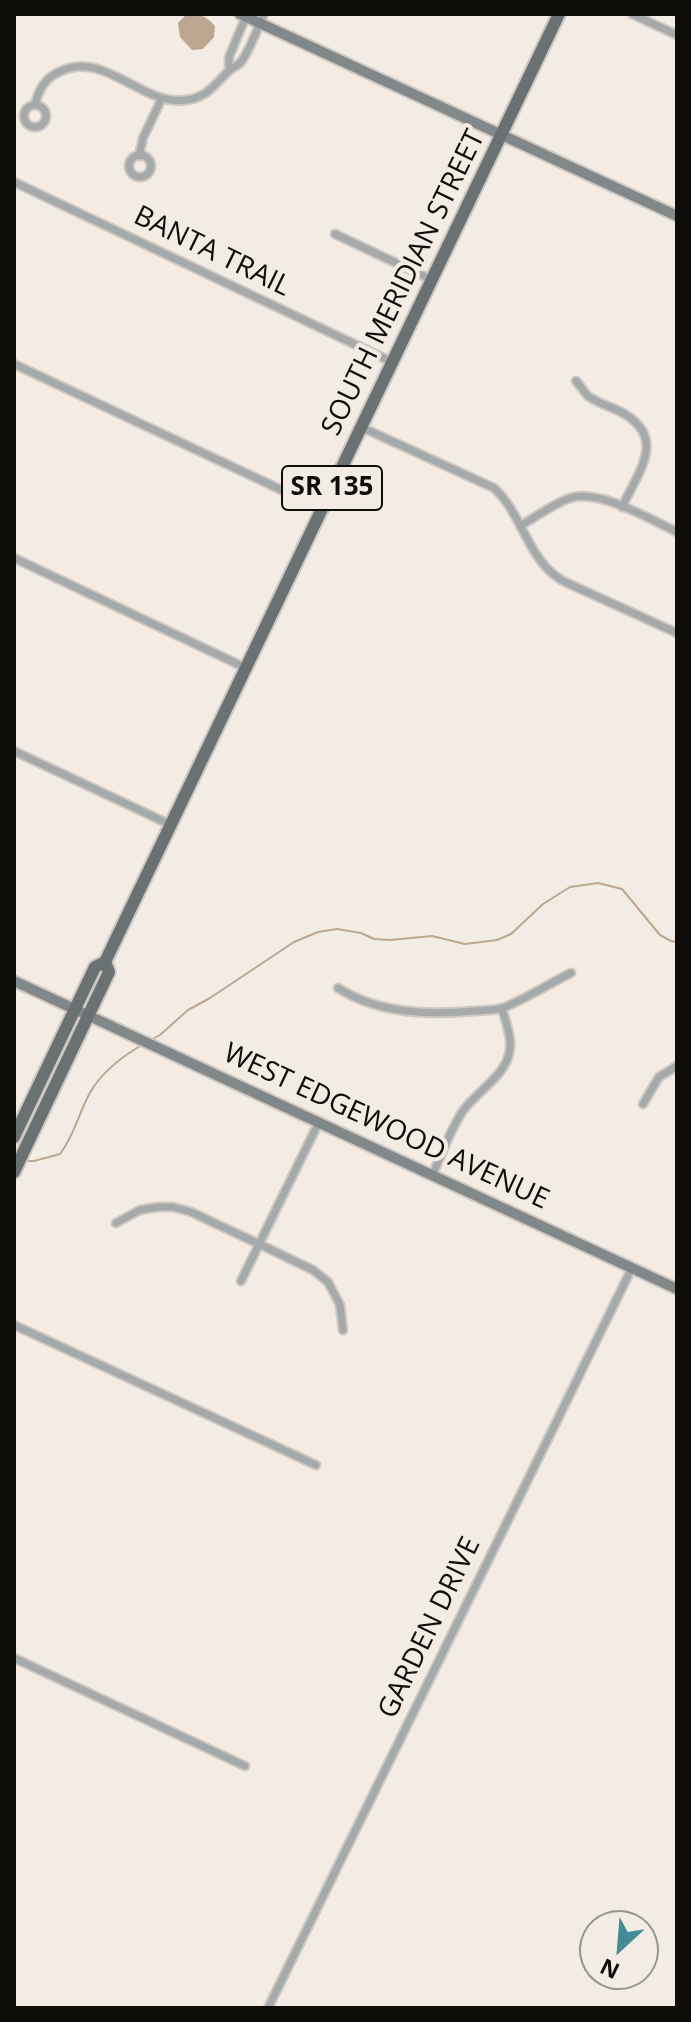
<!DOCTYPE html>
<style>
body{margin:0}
#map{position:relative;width:691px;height:2022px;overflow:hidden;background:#f3ece5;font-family:"Open Sans",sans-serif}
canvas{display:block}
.frame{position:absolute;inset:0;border:16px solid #0f0d0a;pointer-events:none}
.north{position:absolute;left:579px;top:1910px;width:80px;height:80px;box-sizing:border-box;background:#f3ece5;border:2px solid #98938d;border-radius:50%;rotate:206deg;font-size:22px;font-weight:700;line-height:32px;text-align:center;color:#0f0d0a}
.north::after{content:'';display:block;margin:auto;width:28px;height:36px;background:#458b96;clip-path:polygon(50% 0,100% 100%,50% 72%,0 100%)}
</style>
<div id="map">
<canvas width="691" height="2022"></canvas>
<div class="frame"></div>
<div class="north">N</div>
</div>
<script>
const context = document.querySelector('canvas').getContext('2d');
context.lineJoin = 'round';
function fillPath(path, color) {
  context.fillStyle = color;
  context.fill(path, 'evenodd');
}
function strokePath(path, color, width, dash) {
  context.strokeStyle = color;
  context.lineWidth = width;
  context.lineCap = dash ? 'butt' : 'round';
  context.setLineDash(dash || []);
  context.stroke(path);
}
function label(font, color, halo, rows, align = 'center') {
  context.font = font + ' "Open Sans",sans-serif';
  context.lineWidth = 8;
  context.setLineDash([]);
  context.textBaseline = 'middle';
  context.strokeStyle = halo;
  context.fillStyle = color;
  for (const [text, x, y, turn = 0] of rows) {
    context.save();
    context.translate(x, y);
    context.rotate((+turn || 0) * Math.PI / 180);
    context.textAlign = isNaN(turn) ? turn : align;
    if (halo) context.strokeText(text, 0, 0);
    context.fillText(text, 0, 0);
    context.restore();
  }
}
fillPath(new Path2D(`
 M 187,14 C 200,14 206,16 215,26 L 214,37 L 203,49 L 192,50 L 180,37 L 178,23 Z`), '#bda68f');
strokePath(new Path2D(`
 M 151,1040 L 160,1035 L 188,1010 L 210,998 L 294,942 L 318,932 L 337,929 L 361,933 L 374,939 L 390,940 L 432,936 L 465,944 L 497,940 L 511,934 L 543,904 L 570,887 L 598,883 L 622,889 L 660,935 L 671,941 L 677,942
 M 23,1161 L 34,1161 L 60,1154 C 75,1135 79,1111 91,1091 C 103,1071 123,1056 142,1045`), '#bda68f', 2);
const street = new Path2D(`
 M 632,14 L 677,35
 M 229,70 L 229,57 L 247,14
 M 35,105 C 38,91 45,78 59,72 C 105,49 140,106 186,100 C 209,97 214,84 230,70 C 233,67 237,66 240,63 C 248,55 259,25 264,14
 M24 116a11 11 0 1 1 22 0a11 11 0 1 1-22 0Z
 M129 166a11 11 0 1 1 22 0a11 11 0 1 1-22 0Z
 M 139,156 L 143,138 L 162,98
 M 14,182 L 392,362
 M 335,234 L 432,280
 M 14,364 L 322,509
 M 576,381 C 580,385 584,392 588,396 C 596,402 608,406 617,410 C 669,435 640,469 622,507
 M 361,427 L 494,488 C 523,514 528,563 565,582 L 677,633
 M 520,526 C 536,517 553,504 570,498 C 600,489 649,519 677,532
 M 14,558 L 246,668
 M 14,751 L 171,825
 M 338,988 C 379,1014 428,1015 475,1011 C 485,1010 496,1011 505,1007 C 528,998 548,984 571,973
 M 643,1104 L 659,1077 L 677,1066
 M 433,1174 C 442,1153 450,1130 463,1111 C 479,1088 514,1072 510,1040 C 509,1030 505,1019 502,1009
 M 116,1223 L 140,1210 L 158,1207 L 173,1207 L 191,1212 L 259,1244 L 313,1270 L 328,1282 L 340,1305 L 343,1330
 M 241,1281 L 319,1122
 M 14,1325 L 316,1465
 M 14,1658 L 245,1766
 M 268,2008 L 632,1268`);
const secondary = new Path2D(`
 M 240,14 L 677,216
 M 14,981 L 677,1289`);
const primary = new Path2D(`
 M 14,1137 L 95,967 L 105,962 L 559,14
 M 14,1172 L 109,972 L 105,962`);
strokePath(street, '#cfc8c2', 11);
strokePath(secondary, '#cfc8c2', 14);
strokePath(primary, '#cfc8c2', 16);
strokePath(street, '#a5a9aa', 7);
strokePath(secondary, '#828889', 10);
strokePath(primary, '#697172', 12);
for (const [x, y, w] of [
 [332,488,100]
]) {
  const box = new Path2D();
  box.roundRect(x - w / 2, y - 22, w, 44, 6);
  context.fillStyle = '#f3ece5';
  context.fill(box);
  strokePath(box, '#0f0d0a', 2);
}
label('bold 26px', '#0f0d0a', null, [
 ["SR 135",332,488]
]);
label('28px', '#0f0d0a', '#f3ece5', [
 ["BANTA TRAIL",212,252,26],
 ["SOUTH MERIDIAN STREET",404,283,-64],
 ["WEST EDGEWOOD AVENUE",386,1127,25],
 ["GARDEN DRIVE",430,1628,-64]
]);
</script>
